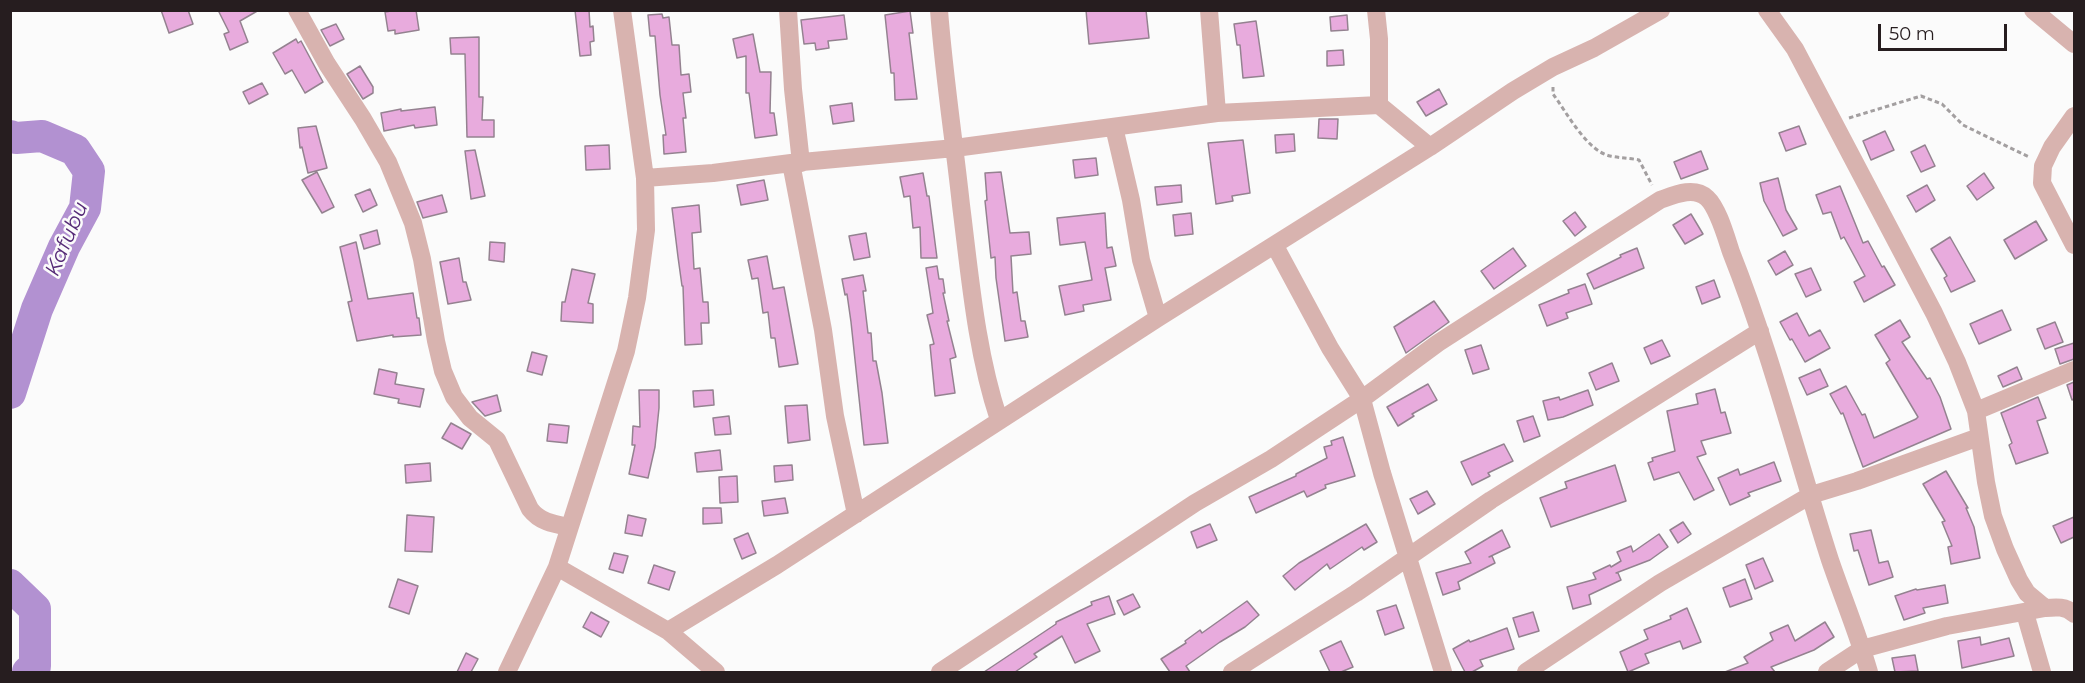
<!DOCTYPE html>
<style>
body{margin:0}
#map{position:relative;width:2085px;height:683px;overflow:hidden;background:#fbfbfb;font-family:Montserrat,sans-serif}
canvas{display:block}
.frame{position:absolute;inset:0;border:12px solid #261d1f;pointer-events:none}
.scale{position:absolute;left:1878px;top:24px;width:129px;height:27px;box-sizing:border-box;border:3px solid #261d1f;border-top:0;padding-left:8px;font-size:18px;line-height:21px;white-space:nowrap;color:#261d1f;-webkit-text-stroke:4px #fbfbfb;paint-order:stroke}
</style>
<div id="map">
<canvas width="2085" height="683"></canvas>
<div class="frame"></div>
<div class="scale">50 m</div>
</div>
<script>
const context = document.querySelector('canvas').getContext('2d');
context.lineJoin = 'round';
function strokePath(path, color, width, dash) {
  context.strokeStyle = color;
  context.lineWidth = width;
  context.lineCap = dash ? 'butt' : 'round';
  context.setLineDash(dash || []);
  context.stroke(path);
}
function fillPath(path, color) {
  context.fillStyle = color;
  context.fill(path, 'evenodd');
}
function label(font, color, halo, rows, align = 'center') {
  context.font = font + ' Montserrat,sans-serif';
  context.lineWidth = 5;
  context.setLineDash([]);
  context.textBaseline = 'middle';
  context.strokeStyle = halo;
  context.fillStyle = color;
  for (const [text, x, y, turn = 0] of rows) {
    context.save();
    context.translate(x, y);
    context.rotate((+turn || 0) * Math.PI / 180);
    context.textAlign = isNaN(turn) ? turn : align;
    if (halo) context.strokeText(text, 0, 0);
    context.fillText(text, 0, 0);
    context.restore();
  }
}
strokePath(new Path2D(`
 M 35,666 L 44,672`), '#886e9c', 5);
strokePath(new Path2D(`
 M 10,136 L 16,138 L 42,136 L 75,150 L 89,171 L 85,208 L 64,247 L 37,309 L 10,393
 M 10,585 L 35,609 L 35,666 L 28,672`), '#b291d1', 32);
const building = new Path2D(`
 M 161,10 L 188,10 L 193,24 L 169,33 Z
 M 218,10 L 259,10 L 240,21 L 248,42 L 230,50 L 224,34 L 229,32 Z
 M 397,10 L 416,10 L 419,30 L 395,34 L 395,30 L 388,31 L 385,12 Z
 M 575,10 L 589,10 L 590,27 L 593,26 L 594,41 L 590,42 L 591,55 L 580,56 Z
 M 1086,10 L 1146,10 L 1149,38 L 1089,44 Z
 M 910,11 L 913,33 L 909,33 L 917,99 L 895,100 L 894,73 L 891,73 L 885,15 Z
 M 662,14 L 663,18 L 669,17 L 672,45 L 679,45 L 681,75 L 689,74 L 691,92 L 683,93 L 686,118 L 683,118 L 686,152 L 664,154 L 663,135 L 666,135 L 660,95 L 655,36 L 650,36 L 648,15 Z
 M 844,15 L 847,39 L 828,41 L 829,48 L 816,50 L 815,43 L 804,44 L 801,20 Z
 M 1347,15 L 1348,30 L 1331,31 L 1330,17 Z
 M 1256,21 L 1264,76 L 1243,78 L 1240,45 L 1237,45 L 1234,24 Z
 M 336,24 L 344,39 L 330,46 L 321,30 Z
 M 753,34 L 760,72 L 771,72 L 770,113 L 774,113 L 777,135 L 755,138 L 749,93 L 746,93 L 746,56 L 737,58 L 733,39 Z
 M 479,37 L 479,97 L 483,97 L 482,120 L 494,120 L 494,137 L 467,137 L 465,54 L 451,54 L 450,38 Z
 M 296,39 L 298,43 L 301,41 L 323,82 L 305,93 L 292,70 L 285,74 L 273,53 Z
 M 1343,50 L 1344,65 L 1327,66 L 1327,51 Z
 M 360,66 L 373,87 L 373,93 L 363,99 L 347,74 Z
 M 262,83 L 268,94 L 249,104 L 243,92 Z
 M 1439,89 L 1447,104 L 1426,116 L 1417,102 Z
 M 852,103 L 854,121 L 833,124 L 830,106 Z
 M 435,107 L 437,125 L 415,128 L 414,125 L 384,131 L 381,113 L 401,109 L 401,111 Z
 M 1319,119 L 1338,119 L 1337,139 L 1318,138 Z
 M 316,126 L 327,168 L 308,173 L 302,147 L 300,148 L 298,128 Z
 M 1799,126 L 1806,144 L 1786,151 L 1779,133 Z
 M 1885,131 L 1894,150 L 1871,160 L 1863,141 Z
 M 1294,134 L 1295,151 L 1276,153 L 1275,135 Z
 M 1243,140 L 1250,193 L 1232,196 L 1233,201 L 1216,204 L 1208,143 Z
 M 609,145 L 610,169 L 586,170 L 585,146 Z
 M 1925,145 L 1935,166 L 1921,172 L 1911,152 Z
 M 475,150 L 485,196 L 471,199 L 465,151 Z
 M 1701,151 L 1708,169 L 1681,179 L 1674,162 Z
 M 1096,158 L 1098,175 L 1075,178 L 1073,160 Z
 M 317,172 L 334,207 L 322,213 L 302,180 Z
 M 1001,172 L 1010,233 L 1029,232 L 1031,254 L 1011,256 L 1013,293 L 1017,292 L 1021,321 L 1025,321 L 1028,337 L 1005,341 L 996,278 L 995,257 L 991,258 L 985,201 L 987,200 L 985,173 Z
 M 923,173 L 927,196 L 929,196 L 937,258 L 921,258 L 920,227 L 913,228 L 910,196 L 904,197 L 900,177 Z
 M 1984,173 L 1994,188 L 1977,200 L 1967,186 Z
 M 1778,178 L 1786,210 L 1797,229 L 1783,236 L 1764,201 L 1760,183 Z
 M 764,180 L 768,200 L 741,205 L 737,185 Z
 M 1181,185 L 1182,202 L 1157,205 L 1155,187 Z
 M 1927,185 L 1935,200 L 1916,212 L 1907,196 Z
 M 1840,186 L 1863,243 L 1868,241 L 1882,267 L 1884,266 L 1895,285 L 1864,302 L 1854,282 L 1865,276 L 1844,237 L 1841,239 L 1831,212 L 1823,214 L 1816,195 Z
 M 370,189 L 377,205 L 363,212 L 355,195 Z
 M 442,195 L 447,212 L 423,218 L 417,202 Z
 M 699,205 L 701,232 L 692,233 L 694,269 L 700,268 L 703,302 L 708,302 L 709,323 L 701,323 L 702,344 L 685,345 L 683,286 L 682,286 L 678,257 L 672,208 Z
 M 1575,212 L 1586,227 L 1575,236 L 1563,221 Z
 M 1105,213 L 1107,248 L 1112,247 L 1116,266 L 1105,268 L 1111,300 L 1083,305 L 1084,311 L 1065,315 L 1059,286 L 1092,280 L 1085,242 L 1060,245 L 1057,218 Z
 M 1191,213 L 1193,234 L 1175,236 L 1173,215 Z
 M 1691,214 L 1703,234 L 1685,244 L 1673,225 Z
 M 2036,221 L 2047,240 L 2015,259 L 2004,240 Z
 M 377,230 L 380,244 L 364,249 L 360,235 Z
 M 866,233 L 870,257 L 854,260 L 849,236 Z
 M 1950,237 L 1975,281 L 1951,292 L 1944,278 L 1947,276 L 1931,249 Z
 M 356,242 L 368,299 L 413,293 L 417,318 L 419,318 L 421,335 L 393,337 L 393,335 L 357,341 L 348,302 L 352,301 L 340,247 Z
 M 490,242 L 505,243 L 504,262 L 489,260 Z
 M 1513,248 L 1526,266 L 1494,289 L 1481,271 Z
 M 1637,248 L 1644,268 L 1594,289 L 1587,274 L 1621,257 L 1620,255 Z
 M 1785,251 L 1793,265 L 1776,275 L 1768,261 Z
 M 767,256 L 773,289 L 784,287 L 798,364 L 779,367 L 775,338 L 771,338 L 768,312 L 763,313 L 758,278 L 752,279 L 748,260 Z
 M 459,258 L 463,282 L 466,282 L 471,300 L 448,304 L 440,262 Z
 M 937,266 L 939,279 L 943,279 L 945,293 L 943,293 L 949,321 L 947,321 L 956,357 L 950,359 L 955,393 L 935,396 L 930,345 L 934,344 L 927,315 L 933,313 L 926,268 Z
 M 1811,268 L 1821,290 L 1806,297 L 1795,274 Z
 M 572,269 L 595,274 L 588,303 L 593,304 L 593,323 L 561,321 L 562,302 L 565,302 Z
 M 863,275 L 866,291 L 863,291 L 868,333 L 871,333 L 873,361 L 876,361 L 882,393 L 888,443 L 864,445 L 851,322 L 847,294 L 845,295 L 842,279 Z
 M 1714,280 L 1720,297 L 1702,304 L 1696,287 Z
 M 1585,284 L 1592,304 L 1566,313 L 1568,318 L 1547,326 L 1539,305 L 1569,293 L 1568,290 Z
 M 1434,301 L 1449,322 L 1406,353 L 1394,327 Z
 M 2002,310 L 2011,330 L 1979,344 L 1970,324 Z
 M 1797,313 L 1809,336 L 1820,330 L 1830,348 L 1805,362 L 1792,339 L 1790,340 L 1780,322 Z
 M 1900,320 L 1910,337 L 1902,342 L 1927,379 L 1930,378 L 1940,397 L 1951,429 L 1863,467 L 1843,413 L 1841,414 L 1830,394 L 1846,386 L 1862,415 L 1865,414 L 1874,438 L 1916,419 L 1918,417 L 1886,363 L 1890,360 L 1875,335 Z
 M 2055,322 L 2063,342 L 2045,349 L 2037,329 Z
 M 1662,340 L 1670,356 L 1651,364 L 1644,348 Z
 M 2074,343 L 2074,359 L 2060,364 L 2055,349 Z
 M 1481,345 L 1489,369 L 1473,374 L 1465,350 Z
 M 532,352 L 547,356 L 542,375 L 527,371 Z
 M 1612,363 L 1619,381 L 1596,390 L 1589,373 Z
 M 2017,367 L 2022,379 L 2003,387 L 1998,376 Z
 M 379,369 L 397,373 L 395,384 L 424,389 L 420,407 L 398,403 L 399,399 L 374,394 Z
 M 1820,369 L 1828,386 L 1807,395 L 1799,378 Z
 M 2074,382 L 2074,399 L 2072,400 L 2067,385 Z
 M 1428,384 L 1437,400 L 1412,414 L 1414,416 L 1398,426 L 1387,407 Z
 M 1715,389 L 1721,413 L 1725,412 L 1731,433 L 1701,441 L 1706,454 L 1697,457 L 1714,490 L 1694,500 L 1679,472 L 1654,480 L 1648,463 L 1653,461 L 1652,458 L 1675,451 L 1667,411 L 1698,404 L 1696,394 Z
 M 639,390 L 659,390 L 659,408 L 655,447 L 648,478 L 629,474 L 635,445 L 632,445 L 633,426 L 640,427 Z
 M 713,390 L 714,405 L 694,407 L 693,391 Z
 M 1588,390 L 1593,405 L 1563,417 L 1548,420 L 1543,401 L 1559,397 L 1560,400 Z
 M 497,395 L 501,411 L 485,416 L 472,402 Z
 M 2038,397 L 2046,418 L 2037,421 L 2048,453 L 2016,464 L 2009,445 L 2012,443 L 2001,413 Z
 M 807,405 L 810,440 L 788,443 L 785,406 Z
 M 729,416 L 731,434 L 715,435 L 713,418 Z
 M 1533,416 L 1540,436 L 1524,442 L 1517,421 Z
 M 451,423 L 471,434 L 462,449 L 442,438 Z
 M 549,424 L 569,426 L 567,443 L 547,441 Z
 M 1343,437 L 1355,476 L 1325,485 L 1326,488 L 1307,497 L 1304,491 L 1256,513 L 1249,497 L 1296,476 L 1296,474 L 1327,458 L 1324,447 L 1332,445 L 1331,441 Z
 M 1504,444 L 1513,461 L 1488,473 L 1490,476 L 1472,485 L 1461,462 Z
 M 720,450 L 722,470 L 697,472 L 695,453 Z
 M 1774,462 L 1781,481 L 1748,493 L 1750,496 L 1730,505 L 1718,478 L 1738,469 L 1740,475 Z
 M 430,463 L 431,481 L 406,483 L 405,465 Z
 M 792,465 L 793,480 L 775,482 L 774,466 Z
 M 1615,465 L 1626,501 L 1551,527 L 1540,498 L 1567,488 L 1565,482 Z
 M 1946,471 L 1968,508 L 1966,508 L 1974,527 L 1980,558 L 1951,564 L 1948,547 L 1952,546 L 1942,522 L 1945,521 L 1923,484 Z
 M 737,476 L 738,502 L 720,503 L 719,477 Z
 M 1427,491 L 1435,504 L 1418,514 L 1410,499 Z
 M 785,498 L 788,513 L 764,516 L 762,501 Z
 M 703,508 L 721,508 L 722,523 L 703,524 Z
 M 407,515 L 434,517 L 432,552 L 405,551 Z
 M 628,515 L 646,519 L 642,536 L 625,533 Z
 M 2074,517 L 2074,537 L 2061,543 L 2053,526 Z
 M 1683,522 L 1691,534 L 1678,543 L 1670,530 Z
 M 1210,524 L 1217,540 L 1197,548 L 1191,532 Z
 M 1366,524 L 1377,542 L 1364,550 L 1362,547 L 1330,569 L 1327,564 L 1295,590 L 1283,576 L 1299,563 Z
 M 1502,530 L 1510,547 L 1489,557 L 1492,556 L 1495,563 L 1458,582 L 1460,589 L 1443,595 L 1436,573 L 1471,563 L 1465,552 Z
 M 1871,530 L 1879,563 L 1888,561 L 1893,577 L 1869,585 L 1858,550 L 1854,551 L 1850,534 Z
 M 748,533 L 756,553 L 742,559 L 734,539 Z
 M 1659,534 L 1668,547 L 1650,560 L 1616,573 L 1618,573 L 1621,580 L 1589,595 L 1591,604 L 1573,609 L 1567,587 L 1596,579 L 1593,573 L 1610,565 L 1611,567 L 1621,561 L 1617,552 L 1631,546 L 1633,552 Z
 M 614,553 L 628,556 L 623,573 L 609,569 Z
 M 1763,558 L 1773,581 L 1755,589 L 1746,565 Z
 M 654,565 L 675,572 L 669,590 L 648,583 Z
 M 398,579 L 418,586 L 409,614 L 389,607 Z
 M 1745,579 L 1752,599 L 1730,607 L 1723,588 Z
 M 1945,585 L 1948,603 L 1923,608 L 1925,613 L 1904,620 L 1895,596 L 1916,589 L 1917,590 Z
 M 1133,594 L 1140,607 L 1124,615 L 1117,601 Z
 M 1109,596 L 1115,614 L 1087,624 L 1100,651 L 1075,663 L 1062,636 L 1034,654 L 1037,657 L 1015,672 L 984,672 L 1056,624 L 1056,622 L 1092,605 L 1091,602 Z
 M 1247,601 L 1259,615 L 1245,627 L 1220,642 L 1186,666 L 1190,672 L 1170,672 L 1161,659 L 1186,643 L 1185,641 L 1200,630 L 1202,633 Z
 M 1396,605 L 1404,628 L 1385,635 L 1377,611 Z
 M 1687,608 L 1701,642 L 1683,649 L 1680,641 L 1645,654 L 1649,663 L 1628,672 L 1620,652 L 1648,639 L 1644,630 L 1671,619 L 1670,616 Z
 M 591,612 L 609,622 L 601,637 L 583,627 Z
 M 1533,612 L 1539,631 L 1519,637 L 1513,618 Z
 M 1825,622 L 1834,637 L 1814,650 L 1771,667 L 1775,672 L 1725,672 L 1748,663 L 1744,657 L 1773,640 L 1770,633 L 1788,625 L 1795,641 Z
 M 1507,628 L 1514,649 L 1480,660 L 1483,666 L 1472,672 L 1465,672 L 1453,649 L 1469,640 L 1470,642 Z
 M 1980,637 L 1981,645 L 2009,638 L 2014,656 L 1962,668 L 1958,641 Z
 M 1341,641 L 1353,667 L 1341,672 L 1330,672 L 1320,651 Z
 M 466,653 L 478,659 L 471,672 L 457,672 Z
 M 1915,655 L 1918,671 L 1895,672 L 1892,658 Z`);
fillPath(building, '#e8abdd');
strokePath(building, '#948290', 1.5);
strokePath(new Path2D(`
 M 1553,87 L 1553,94 C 1567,113 1587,151 1610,156 C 1620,158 1629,158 1639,160 L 1652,185
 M 1849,118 L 1921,96 L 1942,104 L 1963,125 L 2029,157`), '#a39fa0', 3, [4.5, 3]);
strokePath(new Path2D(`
 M 297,10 L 327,64 L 363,119 L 388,162 L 413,223 L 422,259 L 436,341 L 443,371 L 454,397 L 470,418 L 497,440 L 530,509 C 540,522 553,524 569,527
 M 788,10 L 793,89 L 801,163
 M 939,10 C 944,76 954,140 961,205 C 970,276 976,351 999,420
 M 1209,10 L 1217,113
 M 1376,10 L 1379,39 L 1379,105
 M 1767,10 L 1795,49 L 1934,313 L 1957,362 L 1976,411 L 1986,482 L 1993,516 L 2005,549 L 2019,580 L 2027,593 L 2045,608
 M 2033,10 L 2074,44
 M 2074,116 L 2052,147 L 2043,166 L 2042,183 L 2074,245
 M 1114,127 L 1131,200 L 1141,260 L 1158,318
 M 791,163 L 823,330 L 835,416 L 856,514
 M 645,178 L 713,173 L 791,163 L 955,148 L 1217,113 L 1379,105 L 1430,147
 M 1275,246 L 1330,348 L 1362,399 L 1382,473 L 1443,672
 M 1976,411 L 2074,370
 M 557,567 L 668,631 L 716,672
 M 2025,613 L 2042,672
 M 668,631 L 777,565 L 1158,318 L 1430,147 L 1513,91 L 1553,67 L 1594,48 L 1661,10
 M 507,672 L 557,567 L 626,351 L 637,298 L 646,230 L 645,178 L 622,10
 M 940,672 L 1195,503 L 1271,459 L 1362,399 L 1438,343 L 1660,200 C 1674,195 1694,186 1707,198 C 1718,208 1726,237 1731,252 C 1771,353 1797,457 1830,560 C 1843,598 1858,634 1869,672
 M 1232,672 L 1356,593 L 1491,500 L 1760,331
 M 1526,672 L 1660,583 L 1811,495 L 1857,481 L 1979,437
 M 1827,672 L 1862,649 L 1947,626 L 2045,608 C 2056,607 2066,606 2074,614`), '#d8b3af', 18);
label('italic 21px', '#562b77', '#fbfbfb', [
 ["Kafubu",67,239,-67]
]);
</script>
